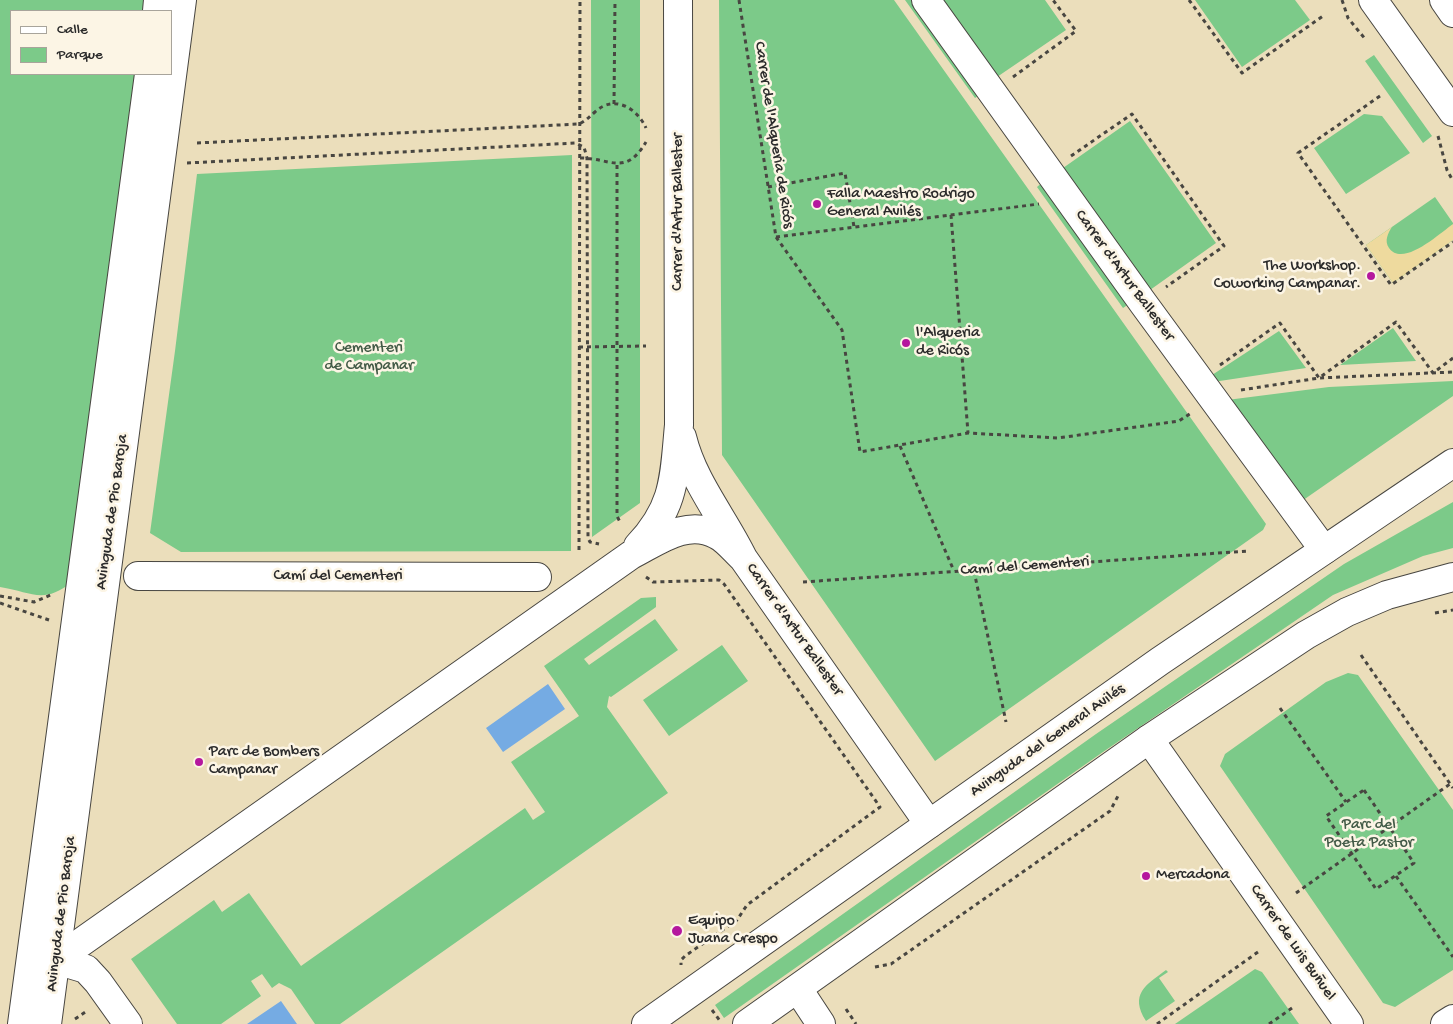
<!DOCTYPE html>
<meta charset="utf-8">
<style>
body{margin:0}
#map{position:relative;width:1453px;height:1024px;overflow:hidden;background:#ebdebb;font-family:"Gochi Hand",sans-serif}
canvas{display:block}
.legend{position:absolute;left:10px;top:10px;width:162px;height:65px;box-sizing:border-box;background:#fcf5e5;border:1px solid #a8a49b;margin:0;padding:6px 9px;list-style:none;font-size:15px;color:#2b2b2b}
.legend li{display:flex;align-items:center;gap:10px;height:25px}
.legend b{width:25px;border:1px solid #a8a49b}
</style>
<div id="map">
<canvas width="1453" height="1024"></canvas>
<ul class="legend">
<li><b style="height:6px;background:#fff"></b>Calle</li>
<li><b style="height:14px;background:#7cca89"></b>Parque</li>
</ul>
</div>
<script>
const context = document.querySelector('canvas').getContext('2d');
context.lineJoin = 'round';
function fillPath(path, color) {
  context.fillStyle = color;
  context.fill(path, 'evenodd');
}
function strokePath(path, color, width, dash) {
  context.strokeStyle = color;
  context.lineWidth = width;
  context.lineCap = dash ? 'butt' : 'round';
  context.setLineDash(dash || []);
  context.stroke(path);
}
function label(font, color, halo, rows, align = 'center') {
  context.font = font + ' "Gochi Hand",sans-serif';
  context.lineWidth = 5;
  context.setLineDash([]);
  context.textBaseline = 'middle';
  context.strokeStyle = halo;
  context.fillStyle = color;
  for (const [text, x, y, turn = 0] of rows) {
    context.save();
    context.translate(x, y);
    context.rotate((+turn || 0) * Math.PI / 180);
    context.textAlign = isNaN(turn) ? turn : align;
    if (halo) context.strokeText(text, 0, 0);
    context.fillText(text, 0, 0);
    context.restore();
  }
}
fillPath(new Path2D(`
 M 0,0 L 149,0 L 147,11 L 11,11 L 11,74 L 138,74 L 72,582 C 43,605 32,592 0,587 Z
 M 591,0 L 640,0 L 640,503 L 592,537 Z
 M 719,0 L 894,0 L 1266,524 L 1263,530 L 935,761 L 722,455 Z
 M 905,0 L 919,0 L 984,92 L 975,98 Z
 M 943,0 L 1045,0 L 1066,30 L 997,77 Z
 M 1195,0 L 1295,0 L 1310,20 L 1242,67 Z
 M 1374,55 L 1432,136 L 1423,143 L 1365,61 Z
 M 1364,114 L 1382,116 L 1410,153 L 1346,194 L 1314,148 Z
 M 1130,121 L 1216,243 L 1150,290 L 1063,168 Z
 M 572,155 L 571,551 L 181,552 L 150,533 L 175,351 L 197,174 Z
 M 1045,180 L 1132,302 L 1123,308 L 1037,187 Z
 M 1435,197 L 1453,223 L 1453,240 L 1393,283 L 1366,245 Z
 M 1393,328 L 1416,361 L 1340,365 Z
 M 1279,331 L 1306,368 L 1213,382 L 1209,377 Z
 M 1453,381 L 1453,396 L 1299,503 L 1227,400 L 1329,387 Z
 M 1453,502 L 1453,548 L 1423,556 L 1333,595 L 1103,752 L 724,1018 L 715,1005 L 1096,734 L 1344,564 Z
 M 656,597 L 656,607 L 584,659 L 589,665 L 655,619 L 678,650 L 611,697 L 609,696 L 607,707 L 668,793 L 340,1024 L 315,1024 L 291,989 L 279,983 L 272,988 L 262,974 L 251,981 L 261,996 L 221,1024 L 177,1024 L 131,959 L 214,900 L 222,912 L 249,893 L 301,966 L 525,808 L 533,820 L 545,812 L 511,762 L 579,716 L 544,666 L 641,598 Z
 M 722,645 L 748,681 L 669,736 L 643,700 Z
 M 1348,673 L 1358,675 L 1453,810 L 1453,970 L 1395,1007 L 1383,1003 L 1220,766 L 1225,754 L 1326,682 Z
 M 1255,969 L 1262,972 L 1299,1024 L 1175,1024 Z
 M 1166,970 L 1168,972 L 1159,978 L 1175,1001 L 1146,1021 C 1129,994 1146,985 1166,970 Z`), '#7cca89');
fillPath(new Path2D(`
 M 1453,224 L 1453,240 L 1393,283 L 1366,245 L 1392,227 C 1388,233 1384,241 1389,248 C 1403,268 1440,233 1453,224 Z`), '#eeda9e');
fillPath(new Path2D(`
 M 548,684 L 565,709 L 503,752 L 486,728 Z
 M 281,1001 L 297,1024 L 247,1024 Z`), '#75abe3');
const minor = new Path2D(`
 M 926,0 L 1143,303 L 1324,550
 M 682,437 C 693,482 723,517 743,558 L 929,824
 M 638,546 C 676,506 674,476 679,425 L 678,0
 M 138,576 L 537,577
 M 1149,739 L 1349,1024
 M 56,960 L 631,555 C 657,542 687,518 717,535 C 727,540 735,551 743,558
 M 56,960 L 86,969 L 98,982 L 128,1024
 M 798,989 L 821,1024
 M 1445,1024 L 1453,1019`);
const major = new Path2D(`
 M 1373,0 L 1453,112
 M 1444,0 L 1453,13
 M 157,11 L 158,0
 M 22,1024 L 149,74
 M 47,1024 L 182,0
 M 646,1024 L 1160,661 L 1453,463
 M 747,1024 L 1149,739 L 1306,635 L 1347,612 L 1387,595 L 1453,577`);
strokePath(minor, '#484641', 30);
strokePath(major, '#484641', 30);
strokePath(new Path2D(`
 M 739,0 L 776,237 L 842,330 L 860,452 L 968,433 L 1058,438 L 1179,421 L 1191,413
 M 1189,0 L 1242,73 L 1323,16
 M 1342,0 L 1348,18 L 1366,40
 M 1013,77 L 1076,31 L 1053,0
 M 1380,96 L 1298,153 L 1391,285 L 1453,242
 M 614,104 L 615,0
 M 1438,136 L 1447,170 L 1453,181
 M 197,143 L 579,124 C 587,120 589,117 595,112 C 614,94 637,108 646,128
 M 1071,156 L 1132,114 L 1224,246 L 1166,287
 M 580,158 C 611,158 625,177 646,142
 M 187,163 L 575,143 L 584,147 L 587,158 L 588,538 L 590,542 L 599,544
 M 617,165 L 617,516 L 620,522
 M 768,187 L 845,173 L 854,227
 M 951,215 L 968,433
 M 776,237 L 1039,204
 M 579,347 L 646,346
 M 1220,365 L 1280,323 L 1319,378 L 1396,322 L 1433,373 L 1453,358
 M 1241,390 L 1319,378 L 1453,372
 M 900,446 L 954,571
 M 579,550 L 580,0
 M 974,571 L 1006,722
 M 646,577 L 653,582 L 719,580 L 724,584 L 880,807 L 747,905 L 737,920 L 685,956 L 681,960 L 681,965
 M 803,582 L 1248,551
 M 0,596 L 34,602 L 53,594
 M 0,603 L 49,620
 M 1435,613 L 1453,610
 M 1361,655 L 1453,788
 M 1280,708 L 1346,802
 M 1364,790 L 1414,863 L 1376,889 L 1326,816 Z
 M 1396,876 L 1453,957
 M 1296,893 L 1450,784
 M 875,967 L 891,964 L 1110,811 L 1118,796
 M 846,1009 L 856,1024
 M 712,1010 L 720,1021
 M 75,1019 L 87,1011
 M 1157,1024 L 1258,952
 M 1269,1024 L 1295,1006`), '#484641', 3, [4, 4]);
strokePath(minor, '#fff', 28);
strokePath(major, '#fff', 28);
for (const [x, y, r, color] of [
 [817,204,5,"#b5179e"],
 [1371,276,5,"#b5179e"],
 [906,343,5,"#b5179e"],
 [199,762,5,"#b5179e"],
 [1146,876,5,"#b5179e"],
 [677,931,6,"#b5179e"]
]) {
  const dot = new Path2D();
  dot.arc(x, y, r, 0, 2 * Math.PI);
  context.fillStyle = color;
  context.fill(dot);
  strokePath(dot, '#fcf5e5', 2);
}
label('16px', '#2b2b2b', '#fcf5e5', [
 ["Carrer de l'Alqueria de Ricós",773,135,81],
 ["Carrer d'Artur Ballester",679,212,-90],
 ["Carrer d'Artur Ballester",1124,276,54],
 ["Avinguda de Pio Baroja",113,512,-82],
 ["Camí del Cementeri",1025,567,-4],
 ["Camí del Cementeri",338,577],
 ["Carrer d'Artur Ballester",794,630,55],
 ["Avinguda del General Avilés",1048,741,-35],
 ["Avinguda de Pio Baroja",62,914,-83],
 ["Carrer de Luis Buñuel",1292,943,55]
]);
label('16px', '#2b2b2b', '#fcf5e5', [
 ["Falla Maestro Rodrigo",827,195],
 ["General Avilés",827,213],
 ["The Workshop.",1361,267,"right"],
 ["Coworking Campanar.",1361,285,"right"],
 ["l'Alqueria",916,334],
 ["de Ricós",916,352],
 ["Parc de Bombers",209,753],
 ["Campanar",209,771],
 ["Mercadona",1156,876],
 ["Equipo",688,922],
 ["Juana Crespo",688,940]
], 'left');
label('16px', '#435b47', '#fcf5e5', [
 ["Cementeri",369,349],
 ["de Campanar",369,367],
 ["Parc del",1369,826],
 ["Poeta Pastor",1369,844]
]);
</script>
